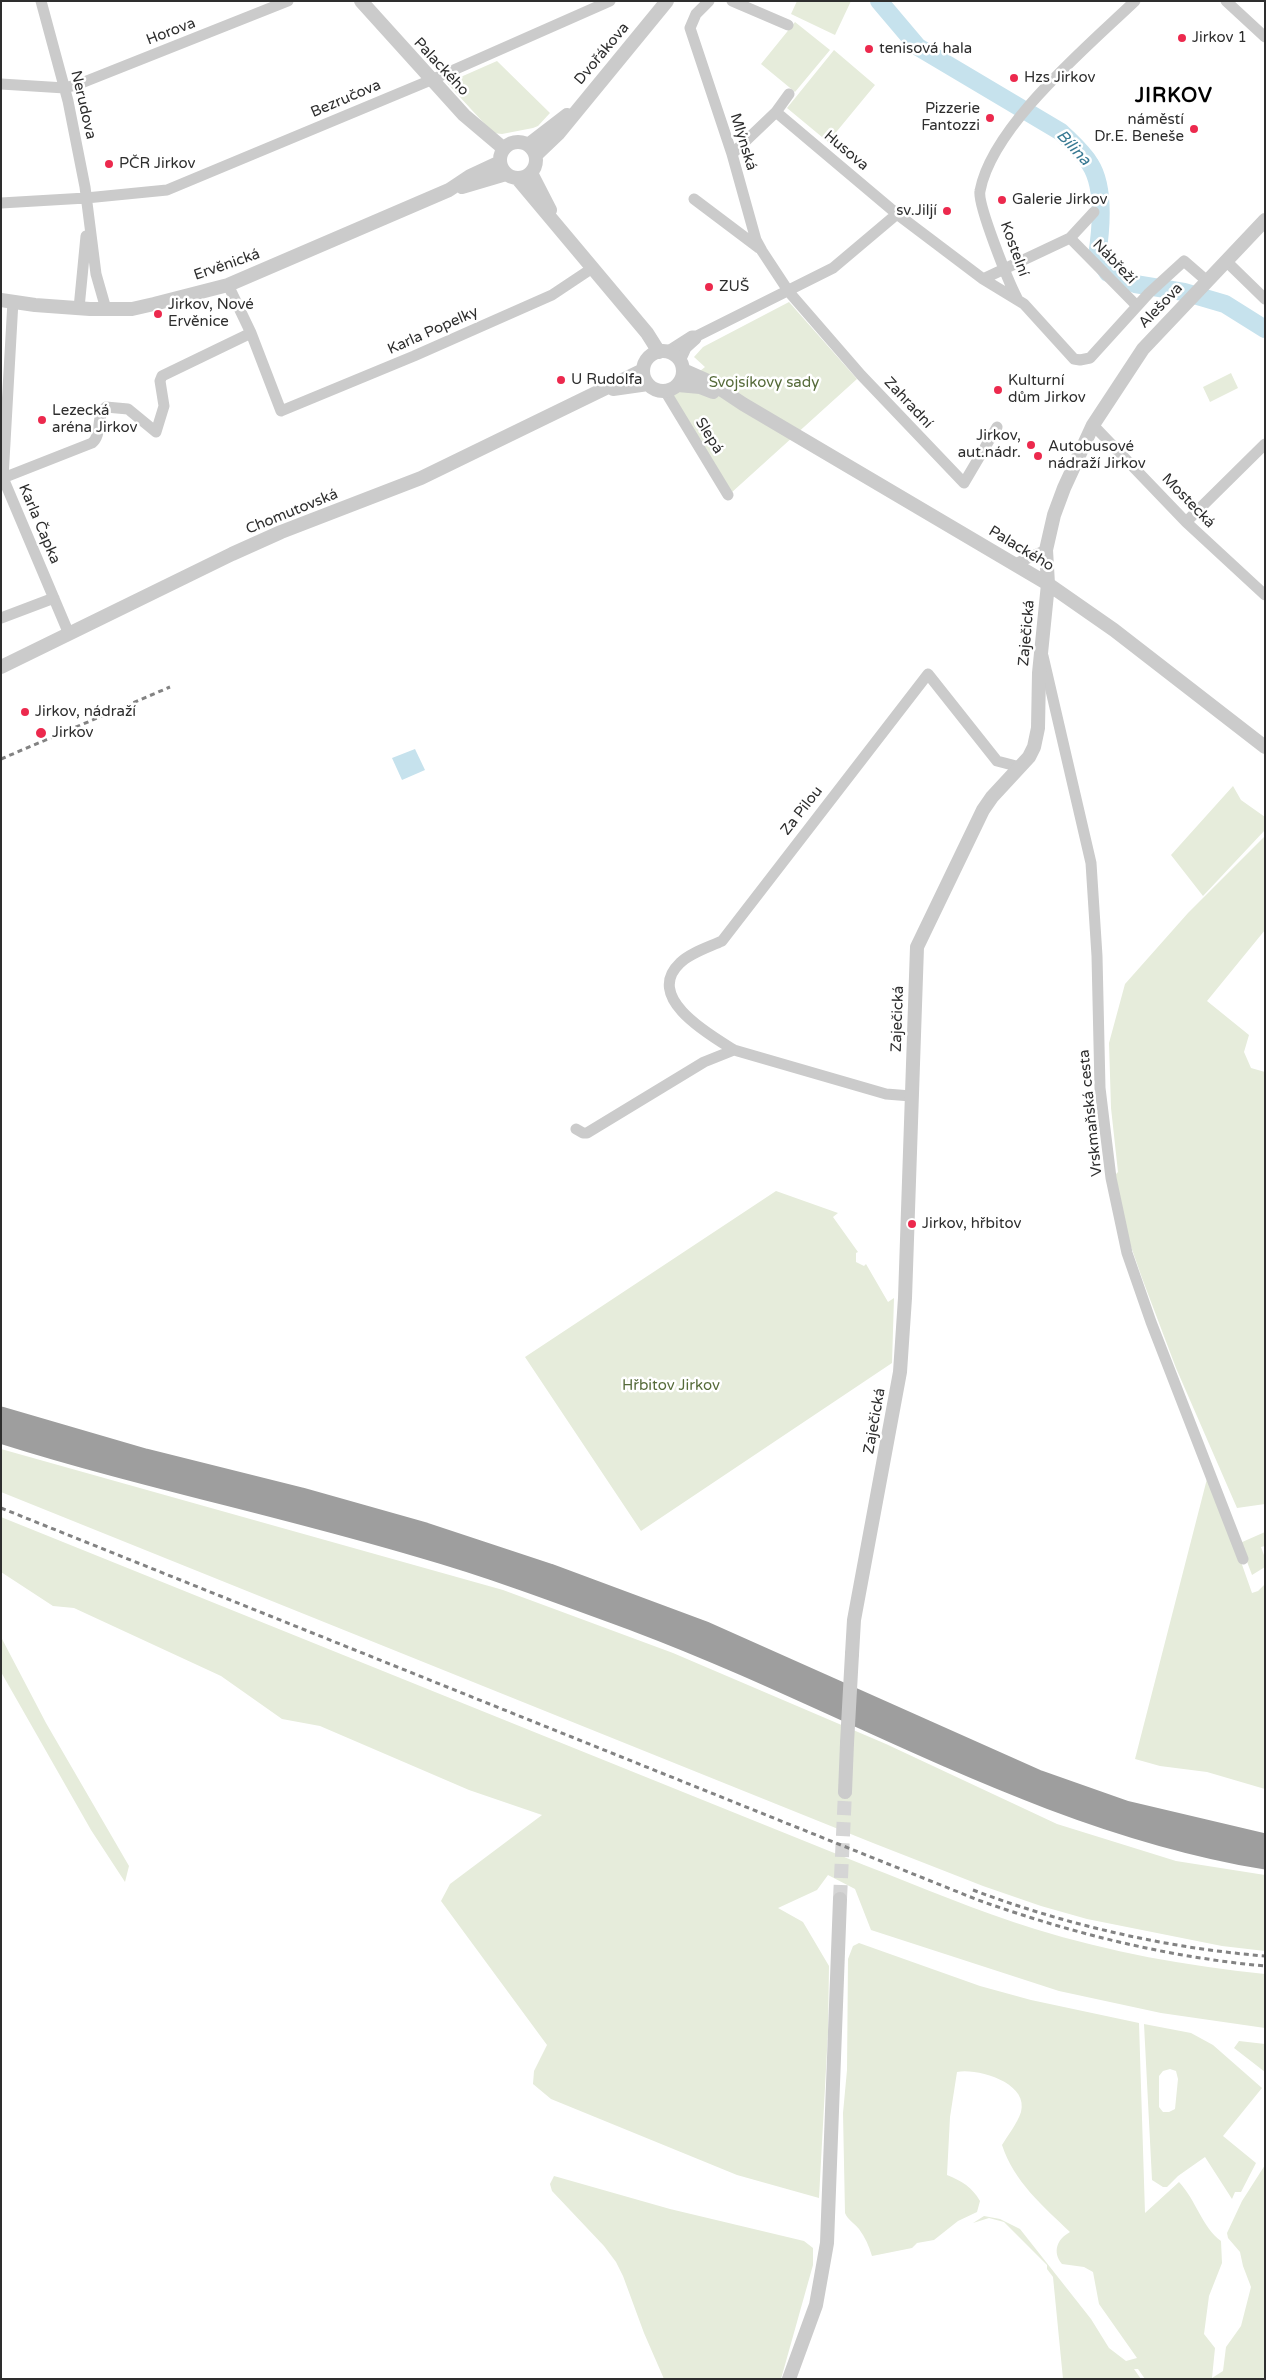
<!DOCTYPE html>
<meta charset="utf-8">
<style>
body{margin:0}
#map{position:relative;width:1266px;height:2380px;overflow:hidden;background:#fff;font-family:"Varela Round",sans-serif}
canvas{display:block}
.frame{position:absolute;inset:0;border:2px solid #2e2e2e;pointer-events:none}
</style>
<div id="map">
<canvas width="1266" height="2380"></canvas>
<div class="frame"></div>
</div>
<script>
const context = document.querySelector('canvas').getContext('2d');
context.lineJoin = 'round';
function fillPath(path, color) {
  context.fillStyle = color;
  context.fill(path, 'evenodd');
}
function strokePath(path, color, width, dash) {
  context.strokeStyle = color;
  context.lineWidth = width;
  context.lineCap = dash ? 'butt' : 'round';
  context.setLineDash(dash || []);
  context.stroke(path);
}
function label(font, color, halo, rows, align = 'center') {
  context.font = font + ' "Varela Round",sans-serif';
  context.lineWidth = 5;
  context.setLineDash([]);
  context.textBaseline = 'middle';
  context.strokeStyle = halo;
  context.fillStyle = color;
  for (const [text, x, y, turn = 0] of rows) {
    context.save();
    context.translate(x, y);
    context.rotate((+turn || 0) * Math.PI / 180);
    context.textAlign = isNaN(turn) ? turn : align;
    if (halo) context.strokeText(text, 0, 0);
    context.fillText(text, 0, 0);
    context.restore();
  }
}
fillPath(new Path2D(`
 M 797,1 L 851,1 L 835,35 L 791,14 Z
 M 795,22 L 830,50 L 795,92 L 761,64 Z
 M 834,50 L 875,85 L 828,142 L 787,108 Z
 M 497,61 L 550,113 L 538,126 L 533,128 L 502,134 L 493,133 L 447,83 Z
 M 789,302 L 857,379 L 731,493 L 670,395 L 705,367 L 694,357 L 703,347 Z
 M 1231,373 L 1238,388 L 1210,402 L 1203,387 Z
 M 1233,786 L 1241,800 L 1265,817 L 1265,830 L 1203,896 L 1171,855 Z
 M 1265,836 L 1265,930 L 1207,1001 L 1249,1035 L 1244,1052 L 1251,1068 L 1265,1072 L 1265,1504 L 1237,1508 L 1176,1368 L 1142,1278 L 1129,1241 L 1113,1177 L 1118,1172 L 1111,1108 L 1109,1043 L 1125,984 L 1188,913 Z
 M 776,1191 L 838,1213 L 833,1217 L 858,1252 L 856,1253 L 856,1262 L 864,1266 L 866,1264 L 888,1302 L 894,1298 L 892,1363 L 641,1531 L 525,1357 Z
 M 1,1449 L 503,1590 L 673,1653 L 886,1744 L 1057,1824 L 1176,1861 L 1265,1875 L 1265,1951 L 1222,1946 L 1087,1919 L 1041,1906 L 983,1886 L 873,1843 L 1,1492 Z
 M 1209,1471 L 1252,1593 L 1258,1591 L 1265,1584 L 1265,1789 L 1207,1772 L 1160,1766 L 1135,1759 Z
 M 1,1517 L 864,1865 C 921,1887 977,1911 1035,1929 C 1109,1952 1187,1966 1265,1974 L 1265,2028 L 1161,2013 L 1059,1991 L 871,1930 L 855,1889 L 828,1875 L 817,1890 L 778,1908 L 803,1922 L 829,1966 L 828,2032 L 819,2198 L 737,2175 L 551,2099 L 533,2084 L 534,2071 L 547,2045 L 441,1901 L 450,1884 L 542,1815 L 469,1790 L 320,1726 L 282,1719 L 221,1676 L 74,1608 L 53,1606 L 1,1572 Z
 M 1265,1532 L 1265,1546 L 1261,1547 L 1265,1558 L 1265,1567 L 1252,1575 L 1240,1543 Z
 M 1,1637 L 46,1723 L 129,1866 L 125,1882 L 91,1830 L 1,1672 Z
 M 859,1943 L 980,1986 L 1031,2000 L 1139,2023 L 1145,2213 L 1179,2182 C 1196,2200 1202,2227 1221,2241 L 1222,2263 L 1209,2296 L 1204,2334 L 1215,2348 L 1212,2378 L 1223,2371 L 1226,2347 L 1241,2326 L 1251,2287 L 1243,2266 L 1240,2252 L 1228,2238 L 1227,2233 L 1242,2201 L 1265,2165 L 1265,2379 L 1145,2379 L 1138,2369 L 1134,2369 L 1141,2379 L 1063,2379 L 1053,2277 L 1047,2269 L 1047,2265 L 1004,2222 L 989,2218 L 973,2223 L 984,2216 L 1000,2219 L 1020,2229 L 1091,2319 L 1109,2348 L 1126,2361 L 1137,2358 L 1099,2304 L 1093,2272 L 1084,2267 L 1062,2264 C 1052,2252 1057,2239 1070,2232 C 1043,2206 1014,2182 1002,2145 C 1008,2135 1017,2124 1021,2112 C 1029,2083 978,2068 957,2072 L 950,2117 L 947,2175 C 962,2181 972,2187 980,2201 L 977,2212 L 958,2221 L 934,2240 L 917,2243 L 912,2248 L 872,2256 C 869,2246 865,2237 859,2229 C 853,2222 848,2220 845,2213 L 843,2113 L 847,2070 L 848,1959 L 853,1946 Z
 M 1144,2024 L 1191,2033 L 1213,2045 L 1262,2088 L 1223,2136 L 1256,2163 L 1241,2192 L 1235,2192 L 1232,2199 L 1205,2157 L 1178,2176 L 1167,2187 L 1163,2187 L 1152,2180 ZM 1170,2069 L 1176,2071 L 1178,2079 L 1175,2109 L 1169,2112 L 1163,2112 L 1159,2107 L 1159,2076 L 1163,2071 Z
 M 1239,2041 L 1265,2044 L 1265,2072 L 1234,2048 Z
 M 554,2176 L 670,2209 L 804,2241 L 813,2248 L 813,2265 L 781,2379 L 664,2379 L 644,2333 L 623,2276 L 616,2262 L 604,2246 L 552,2191 L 550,2184 Z`), '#e6ecdb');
fillPath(new Path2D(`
 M 415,749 L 425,770 L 402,780 L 392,758 Z`), '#c6e2ed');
strokePath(new Path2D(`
 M 879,1 L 918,47 L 1061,132 C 1071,142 1083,152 1090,164 C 1105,187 1101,230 1097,256 L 1108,273 L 1135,284 L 1184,292 L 1225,304 L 1265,329`), '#c6e2ed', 18);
strokePath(new Path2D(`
 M 840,1899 L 845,1792`), '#d5d5d5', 14, [14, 7]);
strokePath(new Path2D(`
 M 41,1 L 68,101 L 85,187 L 96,274 L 106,309
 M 709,1 L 696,14 L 690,28 L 732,154 L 756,240 L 762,251 L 789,292 L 861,375 L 964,483 L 997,427
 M 732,1 L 788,25
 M 1226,1 L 1265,37
 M 1,84 L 65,88 L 79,84 L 288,1
 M 776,112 L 897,214 L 983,279 L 1024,304 L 1074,359 L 1080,360 L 1090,358 L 1149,293 L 1184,261 L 1207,281
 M 732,154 L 776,112 L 789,94
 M 694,199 L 759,248
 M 1,203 L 86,198 L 167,190 L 431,80 L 610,1
 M 1094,212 L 1070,238 L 1137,306
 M 1226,261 L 1265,299
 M 983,279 L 1070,238
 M 228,285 L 251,333 L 281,411 L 414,356 L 552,295 L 591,269
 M 1017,298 C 1009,283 977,204 980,191 C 992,126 1087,47 1135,1
 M 13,301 L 3,478 L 69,634
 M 79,308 L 86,236
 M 667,352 L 692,336 L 697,336 L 833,268 L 897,214
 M 680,361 L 686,348 L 696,339
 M 665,391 L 728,495
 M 1093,425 L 1186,522 L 1265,595
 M 3,478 L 92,443 C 103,434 95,416 106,407 L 128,409 L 156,432 L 164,406 L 160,381 L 162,376 L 251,333
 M 1186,522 L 1265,444
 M 1015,564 L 1046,550
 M 1,618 L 54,598
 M 1043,656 L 1091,863 L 1097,956 L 1100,1088 L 1111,1178 L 1127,1253 L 1151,1322 L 1243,1559
 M 734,1050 C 708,1034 644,997 680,963 C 690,953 709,947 722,941 L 928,674 L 997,761 L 1020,767
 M 576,1129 L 583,1133 L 587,1133 L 704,1062 L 734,1050 L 886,1094 L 911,1096`), '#cbcbcb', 11);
strokePath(new Path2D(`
 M 361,1 L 464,115 L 503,148
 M500 160a18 18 0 1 1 36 0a18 18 0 1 1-36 0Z
 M 528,145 L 567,115
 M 536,155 L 558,134 L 667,1
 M 531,173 L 550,210
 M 517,178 L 647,333 L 659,352
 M 462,187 L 506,174
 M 1,300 L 35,305 L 90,309 L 132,309 L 154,304 L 228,285 L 449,190 L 470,176 L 500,162
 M643 371a20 20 0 1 1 40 0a20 20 0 1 1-40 0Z
 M 683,370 L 710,382 L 743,404 L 1048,584 L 1114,630 L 1265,747
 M 678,385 L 700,387 L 713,392
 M 613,389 L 648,384
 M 1,667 L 232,554 L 281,532 L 421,478 L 643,370
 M 852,1654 L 854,1620 L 900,1372 L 905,1298 L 917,947 L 983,810 L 992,797 L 1029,757 L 1034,747 L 1038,728 L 1039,673 L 1048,584 L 1046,550 L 1054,515 L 1064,488 L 1093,425 L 1143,349 L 1265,220
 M 845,1792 L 847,1743
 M 789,2379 L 816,2305 L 827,2243 L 840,1899`), '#cbcbcb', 14);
strokePath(new Path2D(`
 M 1,1416 L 145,1458 L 301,1497 L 425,1532 L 549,1573 L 705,1631 L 1037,1779 L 1125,1810 L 1265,1843
 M 1,1434 C 140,1478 283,1507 423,1549 C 496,1570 567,1597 638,1623 C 848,1702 1041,1823 1265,1860`), '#9e9e9e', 19);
strokePath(new Path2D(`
 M 1,759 L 170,687
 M 1,1508 L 978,1900 C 1071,1933 1166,1957 1265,1966
 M 973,1890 C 1066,1925 1166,1948 1265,1956`), '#838383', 3, [5, 4]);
strokePath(new Path2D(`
 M 847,1743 L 852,1654`), '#cbcbcb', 14);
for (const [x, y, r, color] of [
 [1182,38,5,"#ec294d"],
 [869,49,5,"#ec294d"],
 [1014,78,5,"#ec294d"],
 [990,118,5,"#ec294d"],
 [1194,129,5,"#ec294d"],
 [109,164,5,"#ec294d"],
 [1002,200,5,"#ec294d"],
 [947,211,5,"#ec294d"],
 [709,287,5,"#ec294d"],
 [158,314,5,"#ec294d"],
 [561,380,5,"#ec294d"],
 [998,390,5,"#ec294d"],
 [42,420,5,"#ec294d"],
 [1031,445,5,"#ec294d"],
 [1038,456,5,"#ec294d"],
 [25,712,5,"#ec294d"],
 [41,733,6,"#ec294d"],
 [912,1224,5,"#ec294d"]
]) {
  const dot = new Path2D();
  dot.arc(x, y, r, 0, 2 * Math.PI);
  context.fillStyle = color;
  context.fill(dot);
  strokePath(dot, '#fff', 2);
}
label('15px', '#2e2e2e', '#fff', [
 ["Horova",171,32,-21],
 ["Dvořákova",602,54,-50],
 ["Palackého",441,67,47],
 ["Bezručova",346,99,-23],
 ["Nerudova",83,105,77],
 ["Mlýnská",743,142,73],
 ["Husova",846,151,40],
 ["Kostelní",1014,249,70],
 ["Nábřeží",1114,262,46],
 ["Ervěnická",227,265,-19],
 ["Alešova",1161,306,-46],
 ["Karla Popelky",433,331,-24],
 ["Zahradní",908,403,47],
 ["Slepá",709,436,58],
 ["Mostecká",1188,501,46],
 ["Chomutovská",292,512,-22],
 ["Karla Čapka",39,524,67],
 ["Palackého",1021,549,31],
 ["Zaječická",1027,633,-85],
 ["Za Pilou",802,811,-52],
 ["Zaječická",898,1019,-88],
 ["Vrskmaňská cesta",1091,1113,-96],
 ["Zaječická",875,1421,-80]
]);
label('15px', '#2e2e2e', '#fff', [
 ["Jirkov 1",1192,38],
 ["tenisová hala",879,49],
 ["Hzs Jirkov",1024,78],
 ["Pizzerie",980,109,"right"],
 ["Fantozzi",980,126,"right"],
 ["náměstí",1184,120,"right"],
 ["Dr.E. Beneše",1184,137,"right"],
 ["PČR Jirkov",119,164],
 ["Galerie Jirkov",1012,200],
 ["sv.Jiljí",937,211,"right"],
 ["ZUŠ",719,287],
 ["Jirkov, Nové",168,305],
 ["Ervěnice",168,322],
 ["U Rudolfa",571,380],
 ["Kulturní",1008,381],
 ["dům Jirkov",1008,398],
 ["Lezecká",52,411],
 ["aréna Jirkov",52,428],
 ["Jirkov,",1021,436,"right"],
 ["aut.nádr.",1021,453,"right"],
 ["Autobusové",1048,447],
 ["nádraží Jirkov",1048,464],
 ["Jirkov, nádraží",35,712],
 ["Jirkov",52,733],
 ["Jirkov, hřbitov",922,1224]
], 'left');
label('15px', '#566b3a', '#fff', [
 ["Svojsíkovy sady",764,383],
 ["Hřbitov Jirkov",671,1386]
]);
label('italic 16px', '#397a93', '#fff', [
 ["Bílina",1073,148,47]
]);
context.letterSpacing = '1px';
label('bold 20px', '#000', '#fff', [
 ["JIRKOV",1174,97]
]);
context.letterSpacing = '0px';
</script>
